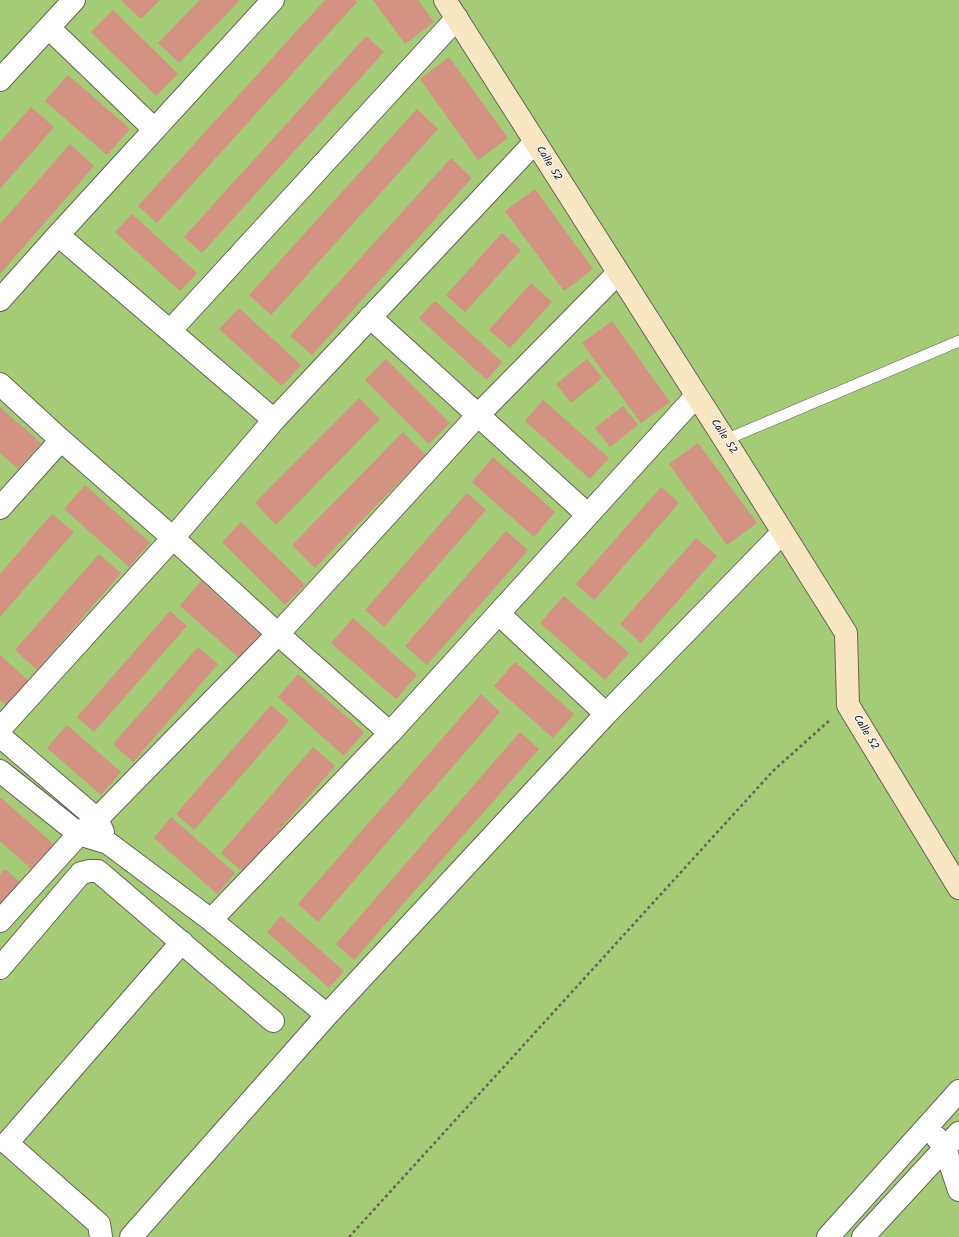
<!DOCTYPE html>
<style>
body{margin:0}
canvas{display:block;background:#efe3c7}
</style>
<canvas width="959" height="1237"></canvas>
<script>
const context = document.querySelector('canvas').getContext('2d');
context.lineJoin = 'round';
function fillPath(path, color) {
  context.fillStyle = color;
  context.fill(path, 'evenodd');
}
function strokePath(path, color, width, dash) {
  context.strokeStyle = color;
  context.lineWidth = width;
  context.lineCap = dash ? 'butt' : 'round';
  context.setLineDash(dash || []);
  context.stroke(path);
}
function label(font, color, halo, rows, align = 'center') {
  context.font = font + ' Kalam,sans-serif';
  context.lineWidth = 3;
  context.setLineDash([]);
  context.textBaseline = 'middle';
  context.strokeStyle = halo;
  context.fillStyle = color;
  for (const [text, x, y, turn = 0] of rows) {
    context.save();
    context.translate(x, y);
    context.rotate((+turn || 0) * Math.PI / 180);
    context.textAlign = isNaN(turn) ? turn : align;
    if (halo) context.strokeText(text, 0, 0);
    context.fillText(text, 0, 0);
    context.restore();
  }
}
fillPath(new Path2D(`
 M 0,0 L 959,0 L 959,1237 L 0,1237 Z`), '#a4cb75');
fillPath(new Path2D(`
 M 121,0 L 160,0 L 141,19 Z
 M 200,0 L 240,0 L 179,63 L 158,43 Z
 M 325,0 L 355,0 L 357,2 L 157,223 L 138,206 Z
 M 373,0 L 418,0 L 434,22 L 405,44 Z
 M 113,10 L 178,74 L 156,96 L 91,32 Z
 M 366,36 L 384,52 L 202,253 L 184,237 Z
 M 449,57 L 508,138 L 478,160 L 420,79 Z
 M 68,75 L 130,129 L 107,155 L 45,101 Z
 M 31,107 L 54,127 L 0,189 L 0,142 Z
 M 417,109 L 438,129 L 271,315 L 249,295 Z
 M 70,144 L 94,166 L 0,274 L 0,224 Z
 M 451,158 L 472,178 L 312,355 L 290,336 Z
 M 535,189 L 593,269 L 564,291 L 505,211 Z
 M 132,214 L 197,273 L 180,291 L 115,232 Z
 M 502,233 L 521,250 L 465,312 L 446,295 Z
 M 531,283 L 552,302 L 510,348 L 489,330 Z
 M 435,301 L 502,362 L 487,380 L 419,318 Z
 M 239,308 L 301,365 L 282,386 L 219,329 Z
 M 612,321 L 670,402 L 641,423 L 582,343 Z
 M 386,359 L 450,423 L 429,444 L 365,380 Z
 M 587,359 L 602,378 L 571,403 L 556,384 Z
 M 359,398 L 380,419 L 276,525 L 255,503 Z
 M 543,400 L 609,458 L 590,479 L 525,421 Z
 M 623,406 L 638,425 L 610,447 L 595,428 Z
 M 0,407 L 41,443 L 18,469 L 0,453 Z
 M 403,432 L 426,455 L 315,568 L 292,545 Z
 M 698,443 L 757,523 L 727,545 L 669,464 Z
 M 493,457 L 555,512 L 534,537 L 472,482 Z
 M 85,485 L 150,543 L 129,567 L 64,509 Z
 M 661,487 L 679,503 L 594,600 L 576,584 Z
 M 467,493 L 486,510 L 384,627 L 365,610 Z
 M 52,514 L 74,532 L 0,617 L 0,574 Z
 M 241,522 L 305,585 L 285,605 L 222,542 Z
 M 506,531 L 528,550 L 427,665 L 405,646 Z
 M 696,538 L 717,556 L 641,643 L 620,624 Z
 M 99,554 L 121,573 L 37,670 L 15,650 Z
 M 201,581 L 261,635 L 240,659 L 180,606 Z
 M 564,596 L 629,653 L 605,680 L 540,623 Z
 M 170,611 L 187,626 L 94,732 L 77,717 Z
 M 353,618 L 417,675 L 396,699 L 331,643 Z
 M 198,647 L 218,664 L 133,762 L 113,744 Z
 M 0,655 L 30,682 L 8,707 L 0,700 Z
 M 515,662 L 574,714 L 553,738 L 494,686 Z
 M 298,674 L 364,732 L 344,756 L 278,697 Z
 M 481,694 L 500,712 L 318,922 L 298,904 Z
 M 271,705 L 289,721 L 194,830 L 176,814 Z
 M 67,725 L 121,772 L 101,795 L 47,748 Z
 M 520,732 L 539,749 L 354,960 L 336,944 Z
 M 313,747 L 335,766 L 243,872 L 221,853 Z
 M 0,797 L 57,847 L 35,872 L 0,841 Z
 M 171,817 L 235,873 L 217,894 L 154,838 Z
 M 5,869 L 23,885 L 0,912 L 0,874 Z
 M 281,916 L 344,971 L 329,988 L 267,932 Z`), '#d49282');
const lane = new Path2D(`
 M 725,440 L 959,341`);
const street = new Path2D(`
 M 49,28 L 154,129
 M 0,80 L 74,0
 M 58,235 L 274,420
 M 0,300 L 58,235 L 273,0
 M 370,317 L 588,515
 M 170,331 L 457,18
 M 0,384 L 61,440 L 173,538 L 278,634 L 390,733
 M 0,508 L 61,440
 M 499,614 L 606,714
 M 0,729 L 173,538 L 274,420 L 535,142
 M 0,736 L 97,819 L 103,832
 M 0,771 L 79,834 L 108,843 L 211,920 L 327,1015
 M 211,920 L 390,733 L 696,396
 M 0,921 L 79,834 L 97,819 L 278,634 L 478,415 L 618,273
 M 0,968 L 81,873 L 90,871 L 98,871 L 273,1021
 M 937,1138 L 945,1148 L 959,1190
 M 101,1237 L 99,1224 L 7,1143 L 182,942
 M 131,1237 L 327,1015 L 606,714 L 782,533
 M 828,1237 L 959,1091
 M 863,1237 L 959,1133`);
const secondary = new Path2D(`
 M 445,0 L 725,440 L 846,633 L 848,705 L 959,888`);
strokePath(lane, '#666258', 12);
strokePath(street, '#666258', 24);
strokePath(secondary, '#666258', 24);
strokePath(new Path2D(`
 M 349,1237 L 773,771 L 831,719`), '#666258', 2.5, [3, 3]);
strokePath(lane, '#fff', 11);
strokePath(street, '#fff', 22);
strokePath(secondary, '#f9e7c3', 22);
label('11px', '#1c1c1c', '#f7f3e8', [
 ["Calle 52",548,164,58],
 ["Calle 52",723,437,57],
 ["Calle 52",865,733,59]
]);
</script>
